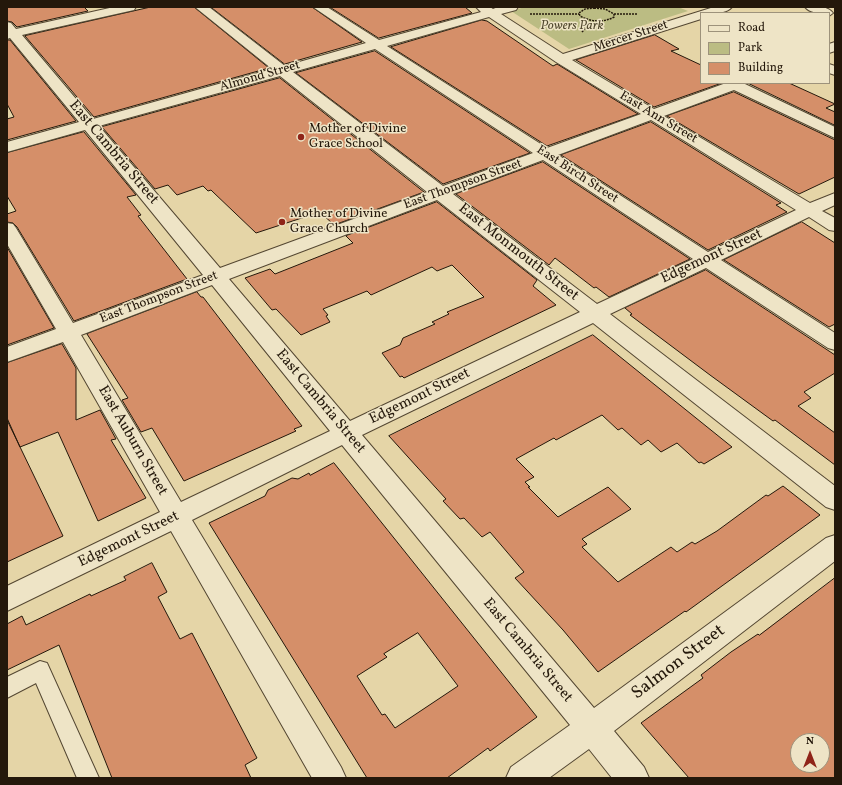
<!DOCTYPE html>
<style>
body{margin:0}
#map{position:relative;width:842px;height:785px;overflow:hidden;background:#e5d5a7;font-family:Vollkorn,serif}
canvas{display:block}
.frame{position:absolute;inset:0;border:8px solid #24180b;pointer-events:none}
.legend{position:absolute;left:700px;top:12px;width:130px;height:72px;box-sizing:border-box;background:#eee4c6;border:1px solid #9d927b;margin:0;padding:5px 7px;list-style:none;font-size:12px;color:#24180b}
.legend li{display:flex;align-items:center;gap:8px;height:20px}
.legend b{width:20px;border:1px solid #9d927b}
.north{position:absolute;left:790px;top:733px;width:40px;height:40px;box-sizing:border-box;background:#eee4c6;border:1px solid #9d927b;border-radius:50%;rotate:0deg;font-size:11px;font-weight:700;line-height:16px;text-align:center;color:#24180b}
.north::after{content:'';display:block;margin:auto;width:14px;height:18px;background:#8f2418;clip-path:polygon(50% 0,100% 100%,50% 72%,0 100%)}
</style>
<div id="map">
<canvas width="842" height="785"></canvas>
<div class="frame"></div>
<ul class="legend">
<li><b style="height:5px;background:#eee4c6"></b>Road</li>
<li><b style="height:11px;background:#bbbc83"></b>Park</li>
<li><b style="height:11px;background:#d58f69"></b>Building</li>
</ul>
<div class="north">N</div>
</div>
<script>
const context = document.querySelector('canvas').getContext('2d');
context.lineJoin = 'round';
function fillPath(path, color) {
  context.fillStyle = color;
  context.fill(path, 'evenodd');
}
function strokePath(path, color, width, dash) {
  context.strokeStyle = color;
  context.lineWidth = width;
  context.lineCap = dash ? 'butt' : 'round';
  context.setLineDash(dash || []);
  context.stroke(path);
}
function label(font, color, halo, rows, align = 'center') {
  context.font = font + ' Vollkorn,serif';
  context.lineWidth = 3;
  context.setLineDash([]);
  context.textBaseline = 'middle';
  context.strokeStyle = halo;
  context.fillStyle = color;
  for (const [text, x, y, turn = 0] of rows) {
    context.save();
    context.translate(x, y);
    context.rotate((+turn || 0) * Math.PI / 180);
    context.textAlign = isNaN(turn) ? turn : align;
    if (halo) context.strokeText(text, 0, 0);
    context.fillText(text, 0, 0);
    context.restore();
  }
}
fillPath(new Path2D(`
 M 525,7 L 678,7 L 688,11 L 569,49 L 511,11 Z`), '#bbbc83');
const building = new Path2D(`
 M 7,7 L 84,7 L 88,11 L 17,27 L 12,22 L 7,21 Z
 M 151,7 L 194,7 L 269,68 L 94,117 L 25,36 Z
 M 211,7 L 312,7 L 362,42 L 285,64 Z
 M 330,7 L 465,7 L 472,13 L 379,38 Z
 M 482,20 L 487,21 L 553,66 L 557,64 L 638,114 L 547,146 L 391,47 Z
 M 655,35 L 679,49 L 671,51 L 701,65 L 701,83 L 722,83 L 654,107 L 576,60 Z
 M 7,40 L 10,40 L 76,121 L 7,140 L 7,119 L 14,117 L 7,104 Z
 M 375,51 L 530,153 L 443,184 L 296,73 Z
 M 280,78 L 424,192 L 334,225 L 320,212 L 256,233 L 213,192 L 211,190 L 208,191 L 203,186 L 177,195 L 168,185 L 155,189 L 102,127 Z
 M 748,83 L 789,83 L 835,104 L 826,108 L 835,112 L 835,125 Z
 M 734,92 L 835,140 L 835,177 L 799,194 L 667,116 Z
 M 651,122 L 781,203 L 776,205 L 787,212 L 708,250 L 561,155 Z
 M 84,132 L 136,195 L 127,197 L 141,215 L 138,216 L 187,279 L 74,321 L 17,227 L 13,223 L 7,222 L 7,214 L 16,211 L 7,196 L 7,153 Z
 M 543,162 L 690,259 L 609,297 L 596,287 L 594,288 L 555,258 L 549,265 L 456,194 Z
 M 437,202 L 537,280 L 533,286 L 556,305 L 404,378 L 402,376 L 400,377 L 382,353 L 400,345 L 403,338 L 435,324 L 432,322 L 449,314 L 447,312 L 484,297 L 452,265 L 437,271 L 432,267 L 371,295 L 367,291 L 323,309 L 328,315 L 326,316 L 330,322 L 301,335 L 276,309 L 272,310 L 245,278 L 270,269 L 275,274 L 353,243 L 346,236 Z
 M 802,222 L 835,243 L 835,324 L 829,327 L 724,260 Z
 M 7,247 L 54,328 L 7,345 Z
 M 706,270 L 835,355 L 835,373 L 804,392 L 811,398 L 798,406 L 835,433 L 835,465 L 775,420 L 773,421 L 710,375 L 630,315 L 632,314 L 625,308 Z
 M 197,292 L 201,297 L 203,297 L 302,426 L 294,429 L 296,431 L 184,481 L 152,428 L 141,432 L 122,400 L 128,398 L 87,334 Z
 M 593,335 L 732,447 L 704,464 L 701,462 L 699,463 L 677,443 L 661,452 L 648,440 L 641,445 L 622,428 L 618,430 L 602,415 L 556,440 L 554,438 L 516,459 L 534,477 L 525,482 L 530,487 L 528,487 L 558,517 L 608,487 L 631,509 L 582,539 L 587,544 L 582,547 L 618,582 L 671,547 L 677,552 L 692,542 L 695,544 L 717,531 L 766,495 L 768,496 L 783,486 L 820,515 L 686,612 L 685,611 L 598,672 L 563,630 L 515,578 L 524,572 L 490,532 L 482,537 L 464,518 L 460,519 L 443,501 L 446,499 L 389,436 Z
 M 62,344 L 76,368 L 76,420 L 100,410 L 116,439 L 111,440 L 146,498 L 98,521 L 58,432 L 20,447 L 7,418 L 7,363 Z
 M 7,420 L 63,536 L 7,562 Z
 M 334,463 L 537,717 L 490,751 L 488,748 L 447,778 L 367,778 L 209,523 L 265,496 L 268,490 L 292,478 L 298,479 L 309,473 L 310,475 ZM 418,633 L 458,686 L 395,728 L 385,714 L 382,715 L 357,676 L 387,657 L 384,654 Z
 M 152,563 L 167,592 L 158,597 L 180,639 L 192,633 L 257,758 L 245,765 L 251,778 L 112,778 L 59,645 L 7,670 L 7,624 L 22,616 L 26,625 L 90,594 L 91,596 L 126,580 L 124,577 Z
 M 835,578 L 835,778 L 689,778 L 641,723 L 703,678 L 701,675 L 731,652 L 758,634 L 759,635 ZM 798,741 L 822,741 L 822,765 L 798,765 Z`);
fillPath(building, '#d58f69');
strokePath(building, '#24180b', 1);
const service = new Path2D(`
 M 40,661 L 47,663 L 99,778 L 77,778 L 36,683 L 7,698 L 7,677 Z`);
const minor = new Path2D(`
 M 114,7 L 136,7 L 134,10 L 22,35 L 93,119 L 272,69 L 195,7 L 209,7 L 285,66 L 366,43 L 313,7 L 327,7 L 379,40 L 481,12 L 476,7 L 490,7 L 493,9 L 498,7 L 518,7 L 516,10 L 501,14 L 563,54 L 714,7 L 732,7 C 725,15 711,13 701,13 L 701,19 L 572,60 L 654,109 L 726,83 L 746,83 L 745,84 L 835,127 L 835,138 L 734,90 L 664,116 L 810,203 L 835,193 L 835,205 L 822,211 L 835,218 L 835,231 L 829,230 L 809,217 L 721,260 L 835,333 L 835,350 L 828,348 L 706,268 L 610,314 L 835,486 L 835,510 L 826,507 L 593,323 L 362,435 L 594,708 L 826,538 L 835,535 L 835,561 L 614,731 L 644,767 L 649,778 L 612,778 L 589,749 L 549,778 L 506,778 L 511,767 L 570,725 L 342,445 L 192,520 L 341,767 L 346,778 L 312,778 L 171,531 L 7,611 L 7,586 L 160,512 L 63,342 L 7,362 L 7,347 L 56,329 L 7,244 L 7,223 L 13,224 L 16,228 L 73,323 L 203,275 L 85,130 L 7,152 L 7,142 L 79,122 L 10,38 L 7,39 L 7,22 L 11,23 L 16,29 ZM 489,17 L 556,62 L 641,114 L 547,148 L 387,46 ZM 375,49 L 533,153 L 443,186 L 293,72 ZM 280,76 L 427,192 L 220,268 L 99,126 ZM 651,120 L 796,210 L 708,252 L 558,155 ZM 543,160 L 693,259 L 597,304 L 453,194 ZM 437,200 L 580,312 L 350,421 L 229,279 ZM 212,285 L 330,431 L 181,502 L 81,335 Z
 M 805,7 C 814,7 827,5 833,13 L 829,16 L 829,13 C 821,13 811,14 805,7 Z
 M 835,42 L 835,51 L 829,53 L 829,44 Z
 M 829,64 L 835,66 L 835,75 L 829,73 Z`);
strokePath(service, '#544732', 2);
strokePath(minor, '#544732', 2);
strokePath(new Path2D(`
 M 594,8 L 605,9 L 614,14 L 614,17 C 603,23 591,22 580,16 L 579,13 L 585,9 Z
 M 530,14 L 579,14
 M 614,14 L 638,14
 M 582,32 L 592,21`), '#24180b', 1.5, [2, 1]);
fillPath(service, '#eee4c6');
fillPath(minor, '#eee4c6');
for (const [x, y, r, color] of [
 [301,137,4,"#8f2418"],
 [282,222,4,"#8f2418"]
]) {
  const dot = new Path2D();
  dot.arc(x, y, r, 0, 2 * Math.PI);
  context.fillStyle = color;
  context.fill(dot);
  strokePath(dot, '#eee4c6', 1.5);
}
label('italic 13px', '#51492f', '#eee4c6', [
 ["Powers Park",572,27]
]);
label('13px', '#24180b', '#eee4c6', [
 ["Mercer Street",631,37,-18],
 ["Almond Street",260,77,-16],
 ["East Ann Street",658,118,31],
 ["East Birch Street",577,175,33],
 ["East Thompson Street",463,185,-20],
 ["East Thompson Street",159,298,-21]
]);
label('13px', '#24180b', '#eee4c6', [
 ["Mother of Divine",309,130],
 ["Grace School",309,145],
 ["Mother of Divine",290,215],
 ["Grace Church",290,230]
], 'left');
label('15px', '#24180b', '#eee4c6', [
 ["East Cambria Street",113,153,50],
 ["East Monmouth Street",518,253,38],
 ["Edgemont Street",712,257,-25],
 ["Edgemont Street",420,397,-26],
 ["East Cambria Street",320,402,50],
 ["East Auburn Street",132,441,60],
 ["Edgemont Street",129,540,-26],
 ["East Cambria Street",527,651,50]
]);
label('18px', '#24180b', '#eee4c6', [
 ["Salmon Street",679,663,-37]
]);
</script>
